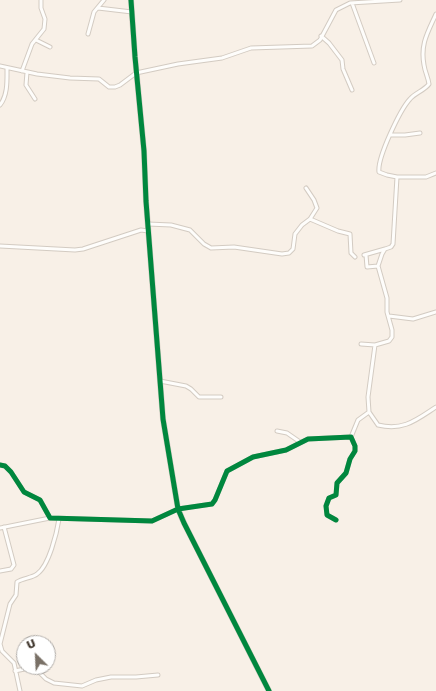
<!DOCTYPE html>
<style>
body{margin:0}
#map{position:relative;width:436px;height:691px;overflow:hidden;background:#f8f0e7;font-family:"DejaVu Sans",sans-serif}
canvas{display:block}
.north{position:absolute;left:16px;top:635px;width:40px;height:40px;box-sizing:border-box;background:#fff;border:1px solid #aeaaa6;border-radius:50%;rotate:336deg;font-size:11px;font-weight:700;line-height:16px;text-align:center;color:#352b21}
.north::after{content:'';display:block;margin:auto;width:14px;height:18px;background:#797066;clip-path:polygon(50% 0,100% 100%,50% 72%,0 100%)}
</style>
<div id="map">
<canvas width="436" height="691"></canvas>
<div class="north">U</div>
</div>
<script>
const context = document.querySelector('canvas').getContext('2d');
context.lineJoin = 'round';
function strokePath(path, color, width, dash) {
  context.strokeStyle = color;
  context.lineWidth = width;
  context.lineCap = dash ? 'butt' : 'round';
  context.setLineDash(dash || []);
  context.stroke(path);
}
const street = new Path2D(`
 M 352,3 L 374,63
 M 98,8 L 132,12
 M 88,34 L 94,12 L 104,0
 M 321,36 L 329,43 L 342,60 L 343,69 L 352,90
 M 36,40 L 50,47
 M 0,66 L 37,74 L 70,78 L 99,79 L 109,87 L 115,87 L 120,85 L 136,73 L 178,64 L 222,58 L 251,48 L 312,46 L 320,40 L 336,10 L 350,3 L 400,0
 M 22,71 L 32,44 L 44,29 L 45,19 L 41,8 L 41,0
 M 27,72 L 26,85 L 35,99
 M 0,105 C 8,95 7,80 7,68
 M 391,135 L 405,135 L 420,133
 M 397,177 L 426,177 L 436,173
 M 310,219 L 338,231 L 350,234 L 351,253 L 355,257
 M 148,224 L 171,225 L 190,230 L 204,244 L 211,248 L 234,247 L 282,254 L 289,253 L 293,249 L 295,234 L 302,225 L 310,219 L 317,208 L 314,200 L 306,188
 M 0,246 L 75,250 L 83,249 L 141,230 L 148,231
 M 364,255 L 385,249
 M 366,255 L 367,267 L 378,266
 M 389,316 L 413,319 L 436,312
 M 361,344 L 375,345
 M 160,381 L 186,386 L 191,389 L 199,397 L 221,397
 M 369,412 L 378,425 C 404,431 416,420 436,407
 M 277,431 L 287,433 L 300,442
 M 351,437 L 358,420 L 369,412 L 368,397 L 375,345 L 389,341 L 392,337 L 392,330 L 387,312 L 387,298 L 378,266 L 382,254 L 385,249 L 391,247 L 393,244 L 397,177 L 387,175 L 379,172 C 377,158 400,110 410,99 C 415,93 425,90 429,84 C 428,77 425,72 424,65 C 420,44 428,32 436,14
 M 0,465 L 5,466 L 11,472 L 24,492 L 40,500 L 50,518 L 152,521 L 178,509 L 212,504 L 215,500 L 227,471 L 253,457 L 286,450 L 308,439 L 351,437 L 355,446 L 355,451 L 350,459 L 346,473 L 337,483 L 336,495 L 329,498 L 326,506 L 327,515 L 336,520
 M 0,528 L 50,518
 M 0,571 L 11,569 L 14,565 L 4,527
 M 15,671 L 29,668 L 33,668 L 39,672 L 46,679 L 54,683 L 82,686 L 96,680 L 111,677 L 136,677 L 158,675
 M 20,691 L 14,663 L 2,651 L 0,644 L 10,604 L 16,595 L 17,582 C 23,578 32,578 37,574 C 49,566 57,532 59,519`);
const secondary = new Path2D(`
 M 131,0 L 135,57 L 144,151 L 146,201 L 163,419 L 178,509 L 184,523 L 269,691`);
strokePath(street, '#d3cbc2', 5);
strokePath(secondary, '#d3cbc2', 6);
strokePath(street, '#fefdfb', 3);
strokePath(secondary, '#f7f3f4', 4);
strokePath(new Path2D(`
 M 131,0 L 135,57 L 144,151 L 146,201 L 163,419 L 178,509 L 184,523 L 269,691
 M 0,465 L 5,466 L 11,472 L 24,492 L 40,500 L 50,518 L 152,521 L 178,509 L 212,504 L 215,500 L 227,471 L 253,457 L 286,450 L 308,439 L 351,437 L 355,446 L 355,451 L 350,459 L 346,473 L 337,483 L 336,495 L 329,498 L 326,506 L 327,515 L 336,520`), '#00873e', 5);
</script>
